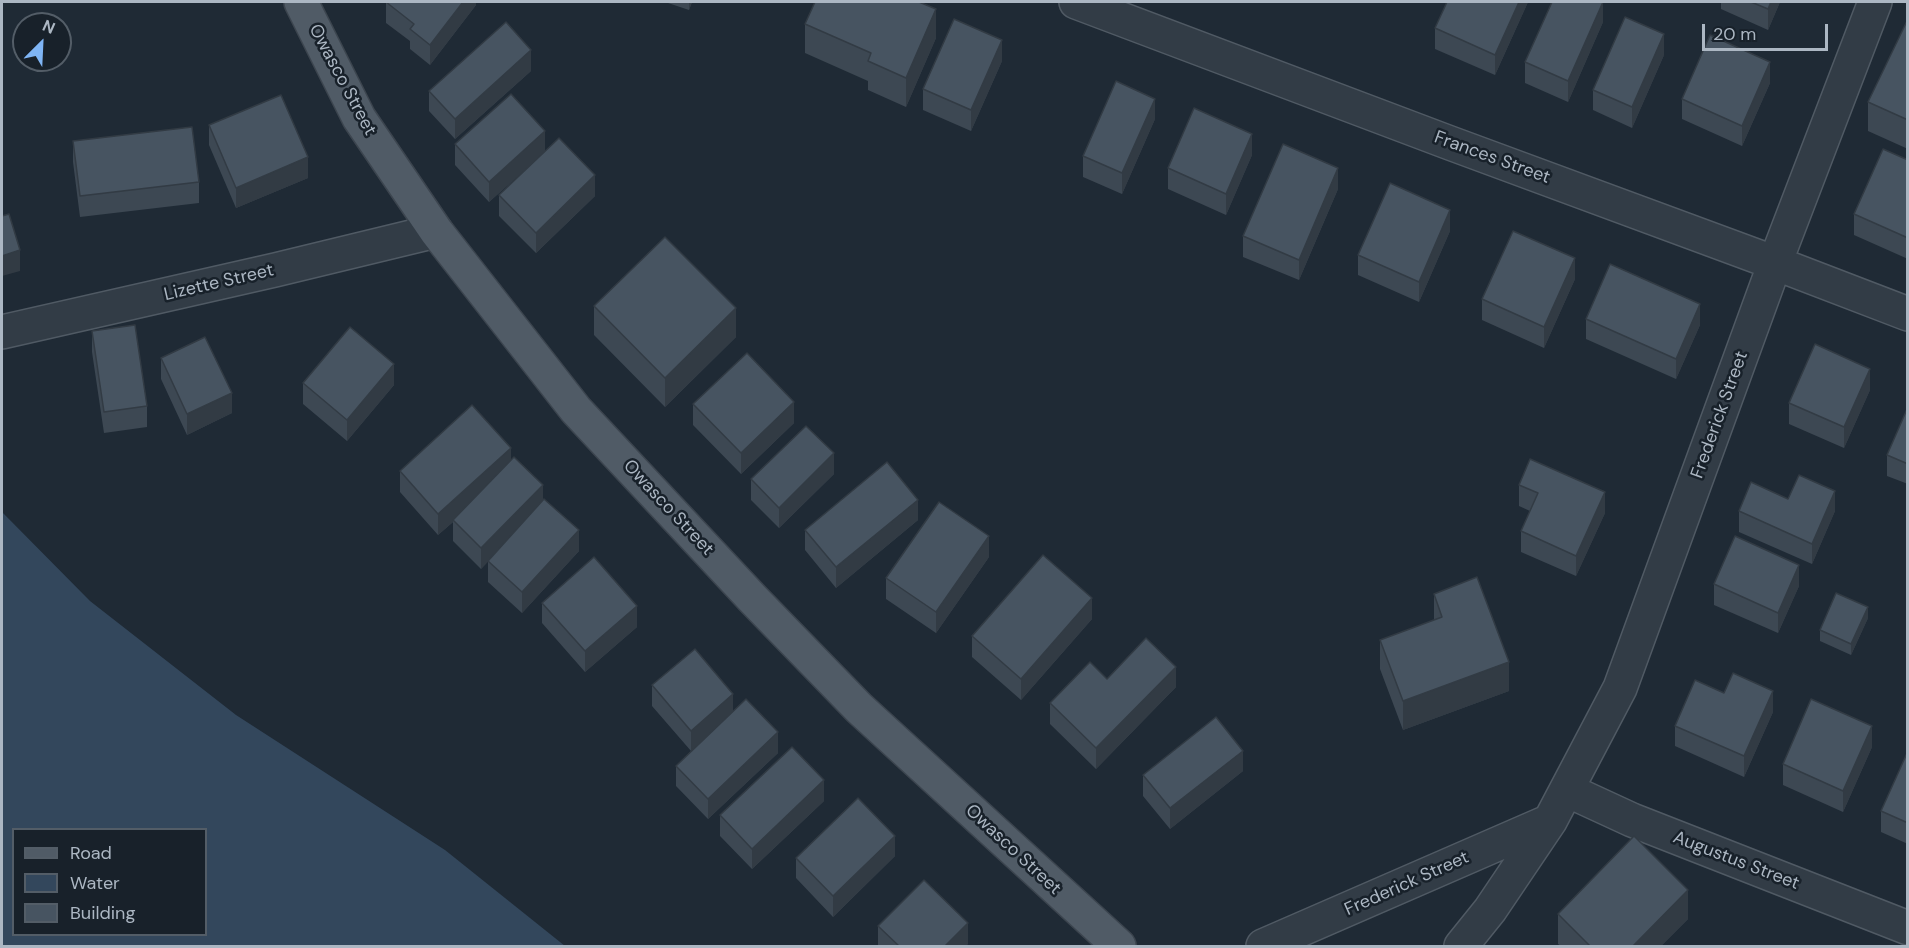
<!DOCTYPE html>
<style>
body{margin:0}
#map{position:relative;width:1909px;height:948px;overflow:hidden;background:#1f2a35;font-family:"DM Sans",sans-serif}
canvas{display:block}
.frame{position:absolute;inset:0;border:3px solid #acb7c3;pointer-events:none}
.legend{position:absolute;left:12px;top:828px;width:195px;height:108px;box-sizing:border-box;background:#18212a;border:2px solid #535d67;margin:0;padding:8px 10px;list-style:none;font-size:18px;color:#acb7c3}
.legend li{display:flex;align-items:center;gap:12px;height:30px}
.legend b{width:30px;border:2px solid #535d67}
.north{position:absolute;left:12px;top:12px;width:60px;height:60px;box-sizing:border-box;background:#18212a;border:2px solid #535d67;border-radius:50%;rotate:24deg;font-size:16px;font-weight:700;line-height:24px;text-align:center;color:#acb7c3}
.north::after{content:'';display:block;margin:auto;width:21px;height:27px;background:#7fb5f5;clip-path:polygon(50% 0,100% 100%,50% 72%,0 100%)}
.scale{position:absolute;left:1702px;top:24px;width:126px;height:27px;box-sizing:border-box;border:3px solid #acb7c3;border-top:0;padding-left:8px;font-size:18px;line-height:21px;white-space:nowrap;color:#acb7c3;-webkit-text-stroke:4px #18212a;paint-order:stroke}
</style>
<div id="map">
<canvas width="1909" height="948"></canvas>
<div class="frame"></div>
<ul class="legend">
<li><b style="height:8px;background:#505b66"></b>Road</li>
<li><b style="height:16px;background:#33475c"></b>Water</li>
<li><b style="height:16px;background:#475461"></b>Building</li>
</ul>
<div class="north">N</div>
<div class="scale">20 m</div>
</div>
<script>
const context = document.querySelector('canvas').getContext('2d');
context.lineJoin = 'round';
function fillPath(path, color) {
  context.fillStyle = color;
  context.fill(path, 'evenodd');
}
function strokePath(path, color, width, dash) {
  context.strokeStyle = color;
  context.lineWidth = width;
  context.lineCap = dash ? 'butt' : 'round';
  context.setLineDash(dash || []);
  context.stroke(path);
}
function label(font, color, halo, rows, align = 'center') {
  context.font = font + ' "DM Sans",sans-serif';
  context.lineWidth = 5;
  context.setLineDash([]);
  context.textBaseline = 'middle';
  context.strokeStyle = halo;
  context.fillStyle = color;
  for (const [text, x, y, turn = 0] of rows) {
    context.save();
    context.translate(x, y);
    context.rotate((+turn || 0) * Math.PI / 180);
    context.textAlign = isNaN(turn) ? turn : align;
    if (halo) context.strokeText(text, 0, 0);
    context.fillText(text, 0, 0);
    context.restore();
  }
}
fillPath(new Path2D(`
 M 2,512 L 90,601 L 236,715 L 445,850 L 565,946 L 2,946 ZM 14,830 L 206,830 L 206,934 L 14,934 Z`), '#33475c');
const minor = new Path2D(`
 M 1076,2 L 1450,143 L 1775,263 L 1908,314
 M 2,332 L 275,270 L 436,231
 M 1567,790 L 1632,820 L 1908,928
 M 1263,946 L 1550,821
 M 1461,946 L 1490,910 L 1550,821 L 1620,688 L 1775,263 L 1875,2`);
const major = new Path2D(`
 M 301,2 L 359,118 L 436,231 L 576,410 L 753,599 L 859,708 L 1119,946`);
strokePath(minor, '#505a64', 36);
strokePath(major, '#3c454f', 36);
strokePath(minor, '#323c46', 33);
strokePath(major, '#505b66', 33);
fillPath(new Path2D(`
 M 386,2 L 476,2 L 476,5 L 430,65 L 410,49 L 410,41 L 386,23 Z
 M 665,2 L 692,2 L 689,10 Z
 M 1528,2 L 1495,75 L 1435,49 L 1435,28 Z
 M 1721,2 L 1780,2 L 1768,30 L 1721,9 Z
 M 1908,19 L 1908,149 L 1868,131 L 1868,102 Z
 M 1603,22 L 1568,102 L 1525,83 L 1525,62 Z
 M 805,24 L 936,38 L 906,107 L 868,90 L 868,81 L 805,53 Z
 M 1664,55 L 1632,128 L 1593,110 L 1593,90 Z
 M 1002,61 L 971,131 L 923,110 L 923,89 Z
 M 531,71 L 455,139 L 429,111 L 429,91 Z
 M 1770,83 L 1742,146 L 1682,119 L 1682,99 Z
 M 1155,119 L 1122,194 L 1083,177 L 1083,156 Z
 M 209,125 L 308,178 L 236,208 L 209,145 Z
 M 73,141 L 199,182 L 199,203 L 80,217 L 73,162 Z
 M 455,144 L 545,151 L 595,196 L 536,253 L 499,216 L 499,195 L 527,168 L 489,202 L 455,165 Z
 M 1252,155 L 1226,215 L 1168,189 L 1168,168 Z
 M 1908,160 L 1908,259 L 1854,235 L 1854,214 Z
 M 1338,189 L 1299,280 L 1243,257 L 1243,236 Z
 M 1450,231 L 1419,302 L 1358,275 L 1358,255 Z
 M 1575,279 L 1544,348 L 1482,320 L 1482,299 Z
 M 594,306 L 736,337 L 665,407 L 594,335 Z
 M 1586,319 L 1700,325 L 1676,379 L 1586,339 Z
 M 92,331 L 147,406 L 147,427 L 104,433 L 92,352 Z
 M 161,358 L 232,413 L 187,435 L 161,379 Z
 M 303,383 L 394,385 L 347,441 L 303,404 Z
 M 1870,390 L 1844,448 L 1789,424 L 1789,403 Z
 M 693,404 L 794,423 L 741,474 L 693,425 Z
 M 1908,407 L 1908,484 L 1887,476 L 1887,455 Z
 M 511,460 L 543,500 L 579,551 L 522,613 L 488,582 L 488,561 L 481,569 L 453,541 L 453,522 L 438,535 L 400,492 L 400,471 Z
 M 834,474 L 779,528 L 751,500 L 751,479 Z
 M 1519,485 L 1605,513 L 1576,576 L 1521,552 L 1521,531 L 1530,511 L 1519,506 Z
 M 1788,499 L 1835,511 L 1812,564 L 1739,532 L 1739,511 Z
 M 918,520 L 836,588 L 805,550 L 805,530 Z
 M 989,557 L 936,633 L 886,599 L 886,578 Z
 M 1714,584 L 1799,586 L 1778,633 L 1714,605 Z
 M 1434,594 L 1509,691 L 1403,730 L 1380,669 L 1380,640 L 1434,620 Z
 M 542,603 L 637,627 L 585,672 L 542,623 Z
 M 1868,618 L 1851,655 L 1820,641 L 1820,630 Z
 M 1092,619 L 1021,700 L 972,657 L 972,636 Z
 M 1107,679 L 1176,687 L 1096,769 L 1050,724 L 1050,703 Z
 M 652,685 L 733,711 L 778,753 L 708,819 L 676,786 L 676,766 L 691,751 L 652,706 Z
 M 1724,693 L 1773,712 L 1744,777 L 1675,746 L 1675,726 Z
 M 1872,747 L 1843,812 L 1783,785 L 1783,764 Z
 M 1908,751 L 1908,844 L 1881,832 L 1881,811 Z
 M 1243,771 L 1170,829 L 1143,796 L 1143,775 Z
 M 824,801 L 752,869 L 720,836 L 720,815 Z
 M 895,856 L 833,917 L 796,878 L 796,858 Z
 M 1558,914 L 1688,919 L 1661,946 L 1561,946 L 1558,944 Z
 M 878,926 L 968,944 L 965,946 L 878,946 Z`), '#3d4853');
fillPath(new Path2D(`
 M 463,2 L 476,2 L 476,5 L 430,65 L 430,45 Z
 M 689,2 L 692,2 L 689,10 Z
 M 1519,2 L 1528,2 L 1495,75 L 1495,55 Z
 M 1603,2 L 1603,22 L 1568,102 L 1568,81 Z
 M 1771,2 L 1780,2 L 1768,30 L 1768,9 Z
 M 936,9 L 936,38 L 906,107 L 906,78 Z
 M 1664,34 L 1664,55 L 1632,128 L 1632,107 Z
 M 1002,40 L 1002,61 L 971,131 L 971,110 Z
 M 531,50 L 531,71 L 455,139 L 455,119 Z
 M 1770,62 L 1770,83 L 1742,146 L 1742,126 Z
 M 1155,99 L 1155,119 L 1122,194 L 1122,173 Z
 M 545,131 L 545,152 L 489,202 L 489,182 Z
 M 1252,134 L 1252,155 L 1226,215 L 1226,194 Z
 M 308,157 L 308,178 L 236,208 L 236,188 Z
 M 1338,168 L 1338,189 L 1299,280 L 1299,260 Z
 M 595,175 L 595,196 L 536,253 L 536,233 Z
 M 1450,210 L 1450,231 L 1419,302 L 1419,282 Z
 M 20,250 L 20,271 L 2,276 L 2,256 Z
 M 1575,258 L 1575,279 L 1544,348 L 1544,327 Z
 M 1700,304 L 1700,325 L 1676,379 L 1676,359 Z
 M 736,308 L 736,337 L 665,407 L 665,378 Z
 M 394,364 L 394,385 L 347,441 L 347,420 Z
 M 1870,369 L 1870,390 L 1844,448 L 1844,427 Z
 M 232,393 L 232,413 L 187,435 L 187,414 Z
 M 794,402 L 794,423 L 741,474 L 741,453 Z
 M 511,448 L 511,468 L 453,520 L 453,522 L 438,535 L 438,514 Z
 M 834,453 L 834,474 L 779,528 L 779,508 Z
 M 543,485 L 543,506 L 481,569 L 481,548 Z
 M 1835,491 L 1835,511 L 1812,564 L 1812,544 Z
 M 1605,492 L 1605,513 L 1576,576 L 1576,556 Z
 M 918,500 L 918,520 L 836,588 L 836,567 Z
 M 579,530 L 579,551 L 522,613 L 522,592 Z
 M 989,536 L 989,557 L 936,633 L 936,612 Z
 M 1799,565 L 1799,586 L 1778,633 L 1778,613 Z
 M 1092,598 L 1092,619 L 1021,700 L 1021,679 Z
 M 637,606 L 637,627 L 585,672 L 585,651 Z
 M 1868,607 L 1868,618 L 1851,655 L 1851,644 Z
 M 1509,662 L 1509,691 L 1403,730 L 1403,701 Z
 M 1176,667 L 1176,687 L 1096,769 L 1096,748 Z
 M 1773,691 L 1773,712 L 1744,777 L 1744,756 Z
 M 733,694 L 733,715 L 691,751 L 691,731 Z
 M 1872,726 L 1872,747 L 1843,812 L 1843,791 Z
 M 778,732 L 778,753 L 708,819 L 708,799 Z
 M 1243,751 L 1243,771 L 1170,829 L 1170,808 Z
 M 824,780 L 824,801 L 752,869 L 752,849 Z
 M 895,836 L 895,856 L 833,917 L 833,896 Z
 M 1688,890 L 1688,919 L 1661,946 L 1633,946 Z
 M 968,923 L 968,944 L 965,946 L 945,946 Z`), '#323b44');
const building = new Path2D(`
 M 386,2 L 463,2 L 430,45 L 410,29 L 414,24 Z
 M 815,2 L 919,2 L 936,9 L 906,78 L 868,61 L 871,53 L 805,24 Z
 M 1447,2 L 1519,2 L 1495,55 L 1435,28 Z
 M 1552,2 L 1603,2 L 1568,81 L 1525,62 Z
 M 1751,2 L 1771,2 L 1768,9 Z
 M 1625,17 L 1664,34 L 1632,107 L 1593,90 Z
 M 954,19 L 1002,40 L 971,110 L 923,89 Z
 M 1908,19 L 1908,120 L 1868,102 Z
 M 506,22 L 531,50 L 455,119 L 429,91 Z
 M 1710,35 L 1770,62 L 1742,126 L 1682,99 Z
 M 1116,81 L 1155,99 L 1122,173 L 1083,156 Z
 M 511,94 L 545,131 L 489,182 L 455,144 Z
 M 281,95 L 308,157 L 236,188 L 209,125 Z
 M 1194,108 L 1252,134 L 1226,194 L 1168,168 Z
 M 192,127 L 199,182 L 80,196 L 73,141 Z
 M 559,138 L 595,175 L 536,233 L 499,195 Z
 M 1283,144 L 1338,168 L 1299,260 L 1243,236 Z
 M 1883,149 L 1908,160 L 1908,238 L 1854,214 Z
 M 1390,183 L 1450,210 L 1419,282 L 1358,255 Z
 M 9,214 L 20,250 L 2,256 L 2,216 Z
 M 1513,231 L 1575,258 L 1544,327 L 1482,299 Z
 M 665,237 L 736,308 L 665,378 L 594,306 Z
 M 1610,264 L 1700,304 L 1676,359 L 1586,319 Z
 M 135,325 L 147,406 L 104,412 L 92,331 Z
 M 350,327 L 394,364 L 347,420 L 303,383 Z
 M 205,337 L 232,393 L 187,414 L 161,358 Z
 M 1815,344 L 1870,369 L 1844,427 L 1789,403 Z
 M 747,353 L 794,402 L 741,453 L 693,404 Z
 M 472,405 L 511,448 L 438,514 L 400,471 Z
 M 1908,407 L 1908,464 L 1887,455 Z
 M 806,426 L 834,453 L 779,508 L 751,479 Z
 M 514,457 L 543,485 L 481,548 L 453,520 Z
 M 1530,459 L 1605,492 L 1576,556 L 1521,531 L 1538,493 L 1519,485 Z
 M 887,462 L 918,500 L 836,567 L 805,530 Z
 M 1799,475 L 1835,491 L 1812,544 L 1739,511 L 1751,482 L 1788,499 Z
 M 544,499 L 579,530 L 522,592 L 488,561 Z
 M 939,502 L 989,536 L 936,612 L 886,578 Z
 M 1735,536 L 1799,565 L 1778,613 L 1714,584 Z
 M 1043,555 L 1092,598 L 1021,679 L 972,636 Z
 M 594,557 L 637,606 L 585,651 L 542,603 Z
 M 1477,577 L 1509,662 L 1403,701 L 1380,640 L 1442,617 L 1434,594 Z
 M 1836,593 L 1868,607 L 1851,644 L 1820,630 Z
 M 1146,638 L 1176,667 L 1096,748 L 1050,703 L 1090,662 L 1107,679 Z
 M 695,649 L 733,694 L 691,731 L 652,685 Z
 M 1733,673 L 1773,691 L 1744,756 L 1675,726 L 1695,680 L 1724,693 Z
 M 746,699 L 778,732 L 708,799 L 676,766 Z
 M 1811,699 L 1872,726 L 1843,791 L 1783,764 Z
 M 1216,717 L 1243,751 L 1170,808 L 1143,775 Z
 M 792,747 L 824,780 L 752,849 L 720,815 Z
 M 1908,751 L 1908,823 L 1881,811 Z
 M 858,798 L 895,836 L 833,896 L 796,858 Z
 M 1634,836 L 1688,890 L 1633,946 L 1590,946 L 1558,914 Z
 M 924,880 L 968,923 L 945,946 L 899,946 L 878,926 Z`);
fillPath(building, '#475461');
strokePath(building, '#323b44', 1.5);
label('18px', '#acb7c3', '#18212a', [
 ["Owasco Street",342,80,62],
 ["Frances Street",1492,158,20],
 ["Lizette Street",219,283,-13],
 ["Frederick Street",1720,415,-70],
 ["Owasco Street",668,508,47],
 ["Owasco Street",1013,850,43],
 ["Augustus Street",1736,861,21],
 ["Frederick Street",1407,884,-24]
]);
</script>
